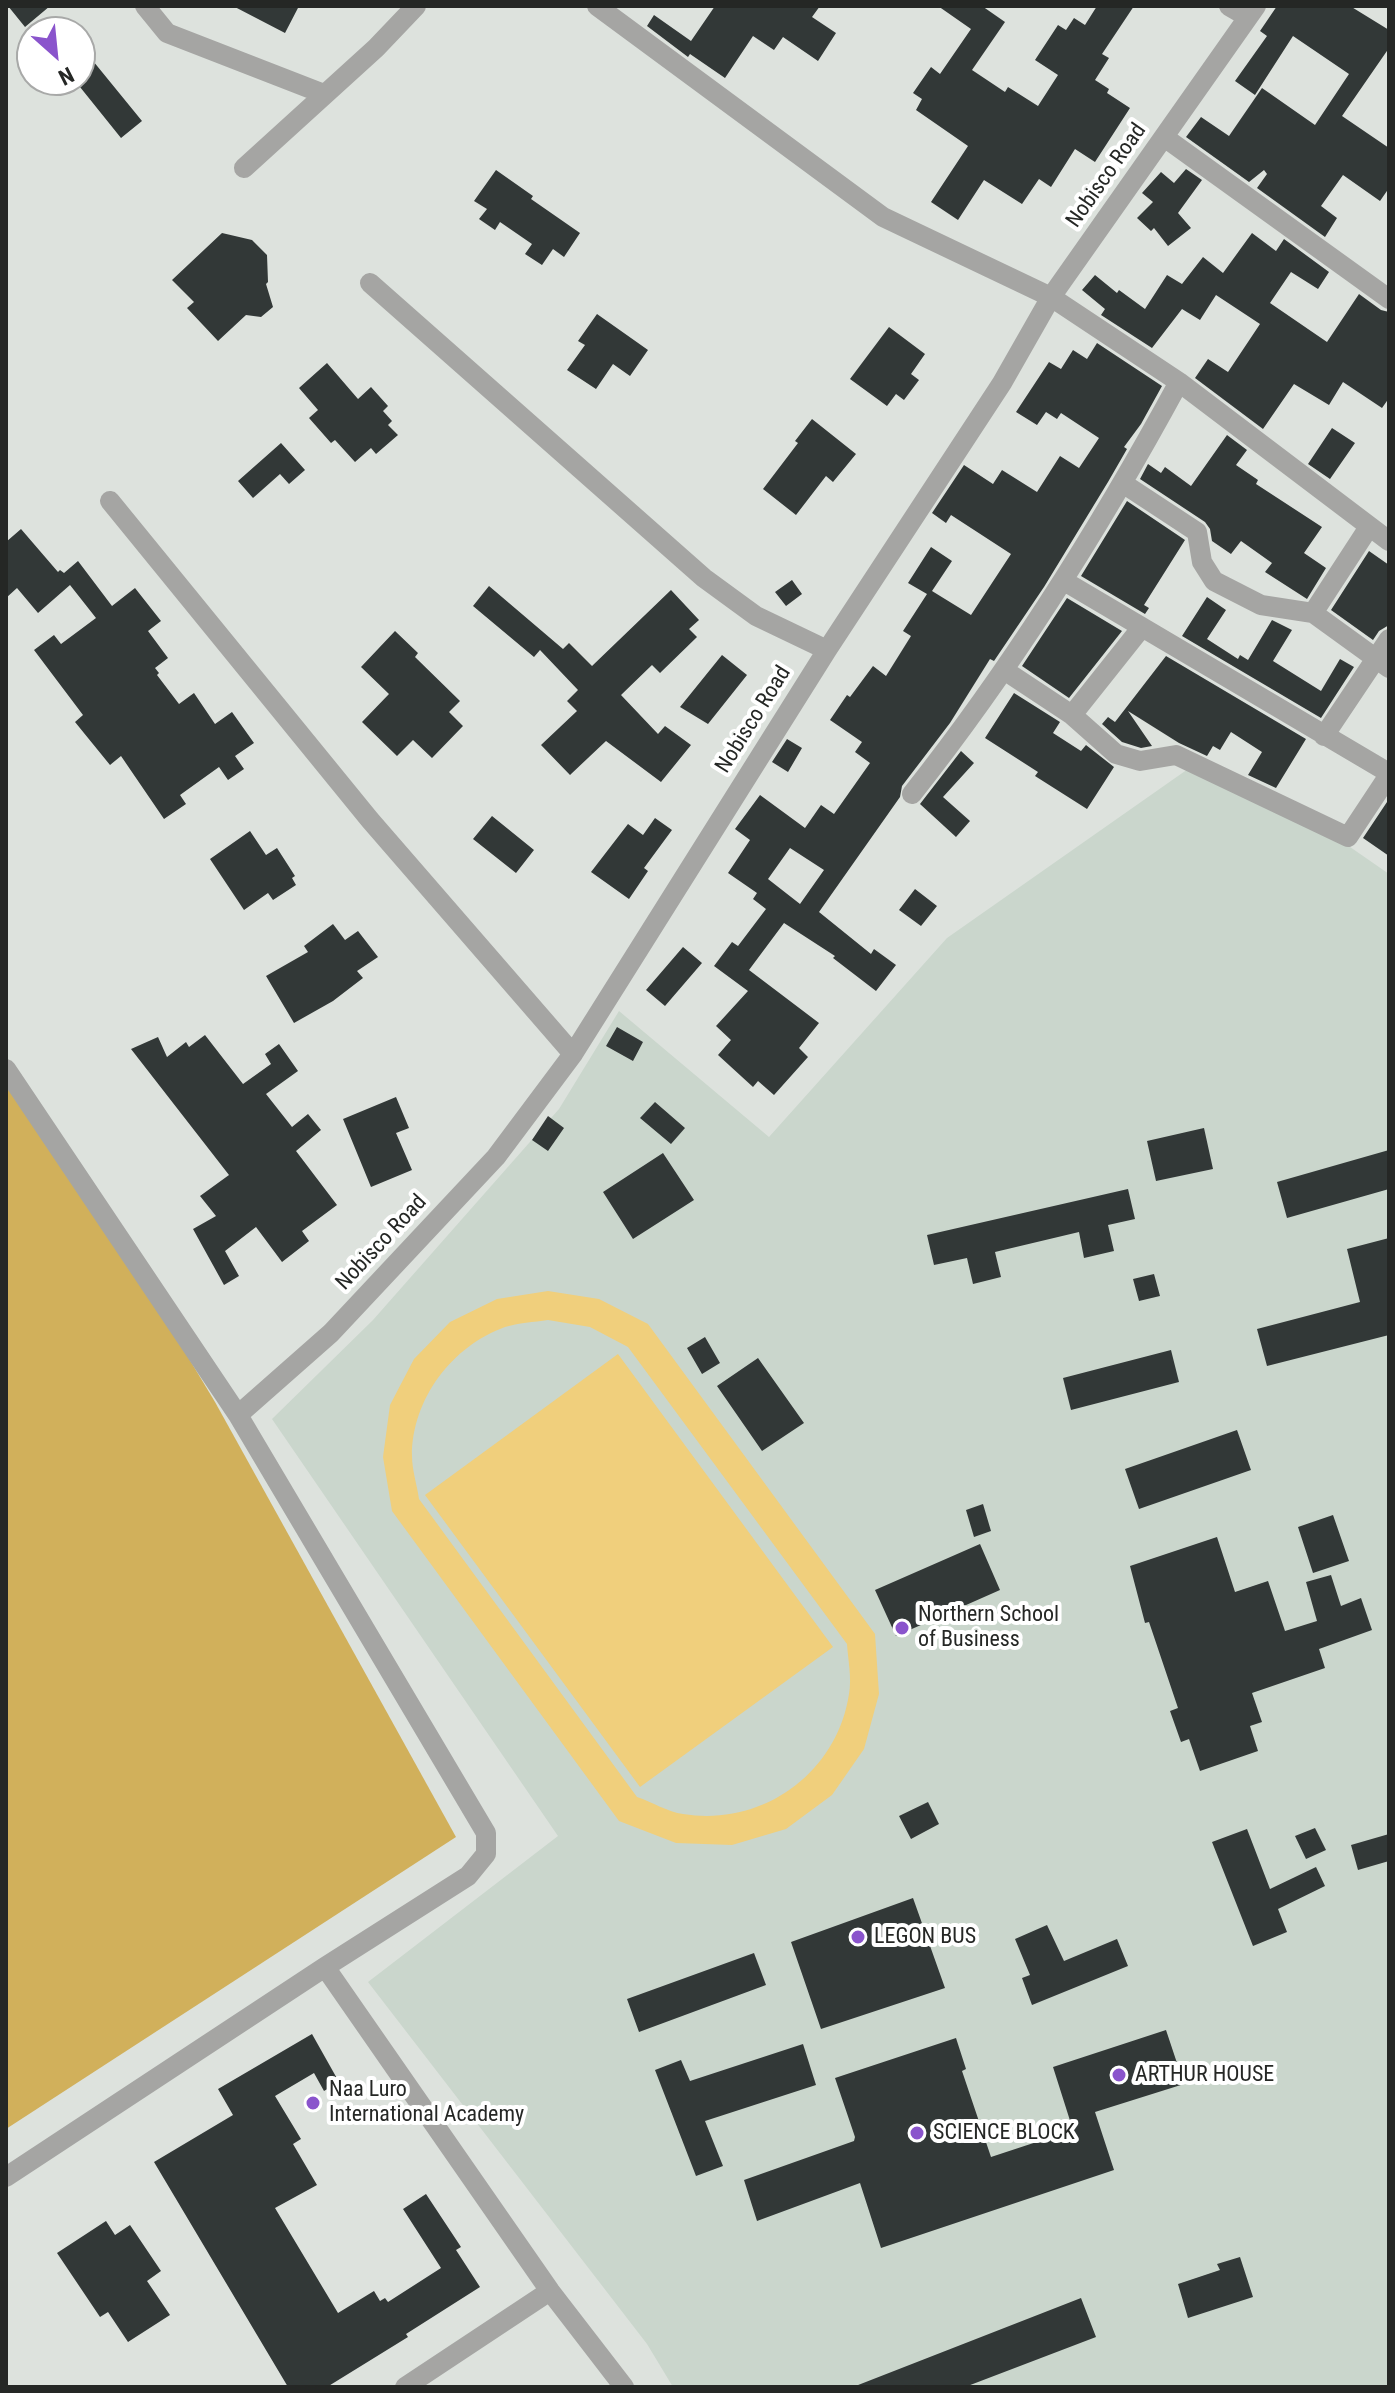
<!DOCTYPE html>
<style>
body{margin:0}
#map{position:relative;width:1395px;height:2393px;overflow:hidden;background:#dde2dd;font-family:"Roboto Condensed",sans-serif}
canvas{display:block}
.frame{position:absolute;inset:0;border:8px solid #252725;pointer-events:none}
.north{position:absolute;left:16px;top:16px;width:80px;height:80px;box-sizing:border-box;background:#fff;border:2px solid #a8a9a8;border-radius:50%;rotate:153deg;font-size:22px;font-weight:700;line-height:32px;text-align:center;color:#252725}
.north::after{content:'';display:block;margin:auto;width:28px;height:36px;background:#8a54cc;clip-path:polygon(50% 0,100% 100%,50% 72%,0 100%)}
</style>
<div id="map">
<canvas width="1395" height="2393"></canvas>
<div class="frame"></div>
<div class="north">N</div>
</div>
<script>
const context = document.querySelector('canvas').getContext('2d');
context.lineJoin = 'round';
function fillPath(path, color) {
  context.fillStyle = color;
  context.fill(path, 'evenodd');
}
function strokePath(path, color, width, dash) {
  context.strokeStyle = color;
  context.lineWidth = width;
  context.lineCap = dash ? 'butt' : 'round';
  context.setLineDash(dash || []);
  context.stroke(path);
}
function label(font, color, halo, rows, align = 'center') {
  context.font = font + ' "Roboto Condensed",sans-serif';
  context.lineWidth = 8;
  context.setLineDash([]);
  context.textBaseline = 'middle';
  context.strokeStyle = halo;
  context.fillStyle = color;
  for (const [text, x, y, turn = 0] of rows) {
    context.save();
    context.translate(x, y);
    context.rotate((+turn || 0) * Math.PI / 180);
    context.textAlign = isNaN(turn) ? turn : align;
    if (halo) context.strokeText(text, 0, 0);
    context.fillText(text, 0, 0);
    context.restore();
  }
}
fillPath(new Path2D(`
 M 1188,769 L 1340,840 L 1389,874 L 1389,2387 L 673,2387 L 647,2344 L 368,1982 L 558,1836 L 272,1419 L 373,1320 L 559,1109 L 619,1011 L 769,1137 L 947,938 Z`), '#cad6cc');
fillPath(new Path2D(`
 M 548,1291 L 599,1299 L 648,1324 L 875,1634 L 879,1694 L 864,1749 L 832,1795 L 786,1829 L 732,1845 L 676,1843 L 619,1821 L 392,1511 L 383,1457 L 390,1405 L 414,1359 L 450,1322 L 497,1299 ZM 548,1320 L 590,1327 L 628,1347 L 847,1644 C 848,1660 852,1678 849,1694 C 837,1773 763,1827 683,1814 C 668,1812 652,1802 637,1797 L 419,1499 C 417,1485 412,1470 412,1456 C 412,1399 452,1346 505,1327 C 518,1323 534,1322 548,1320 Z
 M 618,1354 L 833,1647 L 640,1787 L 425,1495 Z`), '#f0cf7c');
fillPath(new Path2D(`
 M 6,1073 L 62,1147 L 215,1402 L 456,1837 L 6,2129 Z`), '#d1b05b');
fillPath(new Path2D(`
 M 8,6 L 50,6 L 25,27 Z
 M 233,6 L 299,6 L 285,33 Z
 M 715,6 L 820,6 L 812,17 L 836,33 L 818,61 L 783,37 L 774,50 L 753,36 L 725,78 L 690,54 L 688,57 L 647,26 L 654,15 L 691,41 Z
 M 938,6 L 982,6 L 1005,22 L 972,70 L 1005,92 L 1008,87 L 1038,106 L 1058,75 L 1035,60 L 1058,25 L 1066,30 L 1074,18 L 1085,25 L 1097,6 L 1134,6 L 1102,54 L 1109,58 L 1095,80 L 1109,89 L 1107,93 L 1130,108 L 1095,162 L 1075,149 L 1051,187 L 1039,179 L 1022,204 L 984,180 L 958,220 L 931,202 L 968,146 L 916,110 L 922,99 L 913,93 L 931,67 L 940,74 L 971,29 Z
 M 1277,6 L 1350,6 L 1389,30 L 1389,48 L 1342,116 L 1389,148 L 1389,188 L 1380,201 L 1343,175 L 1321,206 L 1337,218 L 1325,237 L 1257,188 L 1267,174 L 1264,170 L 1249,182 L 1186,137 L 1201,117 L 1229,136 L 1262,88 L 1315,125 L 1349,74 L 1293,36 L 1255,95 L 1235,81 L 1267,36 L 1260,31 Z
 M 80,45 L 142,121 L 121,138 L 80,87 Z
 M 1186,169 L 1202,180 L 1178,213 L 1191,228 L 1168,246 L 1154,228 L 1151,231 L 1137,218 L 1153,202 L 1142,193 L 1161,172 L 1174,183 Z
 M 496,170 L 533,196 L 531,199 L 580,233 L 564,257 L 553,249 L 542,265 L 525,254 L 532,244 L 500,222 L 495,230 L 479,219 L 487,209 L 474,201 Z
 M 222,233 L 252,240 L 267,255 L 268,282 L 266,284 L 273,307 L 261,317 L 246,315 L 218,341 L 187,308 L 194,302 L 172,280 Z
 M 1252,233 L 1276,251 L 1284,239 L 1329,272 L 1318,289 L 1291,272 L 1270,303 L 1327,342 L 1359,294 L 1381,310 L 1389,312 L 1389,398 L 1382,408 L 1343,382 L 1329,405 L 1294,384 L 1263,429 L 1195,378 L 1208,359 L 1228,372 L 1260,324 L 1216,295 L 1200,320 L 1182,309 L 1152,348 L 1101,315 L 1105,309 L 1082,290 L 1095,275 L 1117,293 L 1119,290 L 1145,309 L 1167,275 L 1182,284 L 1203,257 L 1223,273 Z
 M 597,314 L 648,350 L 630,376 L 613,364 L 596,389 L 567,370 L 585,345 L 578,341 Z
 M 889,327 L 925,354 L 911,374 L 919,380 L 904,400 L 896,394 L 887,406 L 850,379 Z
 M 1097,343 L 1162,386 L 1141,424 L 1124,447 L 1127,449 L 1108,482 L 1044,587 L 994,661 L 990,659 L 950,723 L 902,786 L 900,797 L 819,912 L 871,954 L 874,949 L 896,965 L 876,991 L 833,958 L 835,956 L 784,923 L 749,970 L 819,1023 L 799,1048 L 808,1057 L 774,1095 L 758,1081 L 753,1087 L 718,1055 L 731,1040 L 716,1026 L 748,991 L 714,966 L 732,942 L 738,946 L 766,909 L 753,899 L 757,893 L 728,873 L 750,840 L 735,829 L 760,795 L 805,828 L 821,805 L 834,814 L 870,763 L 855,752 L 862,742 L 830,720 L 847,695 L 850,697 L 873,666 L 886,676 L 911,636 L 903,631 L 927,594 L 908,583 L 931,547 L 952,561 L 932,591 L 971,615 L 1011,554 L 951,515 L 946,523 L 932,513 L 964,465 L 993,484 L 1002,470 L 1037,492 L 1060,456 L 1079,468 L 1099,438 L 1061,413 L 1057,419 L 1046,412 L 1037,425 L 1016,412 L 1049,362 L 1061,369 L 1073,350 L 1087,359 ZM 790,848 L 824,870 L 800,904 L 768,879 Z
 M 327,363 L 358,399 L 371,387 L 388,406 L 383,411 L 392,421 L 388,425 L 398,435 L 376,454 L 371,448 L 355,462 L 335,440 L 331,443 L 309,418 L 318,410 L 299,388 Z
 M 812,419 L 856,454 L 833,482 L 826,476 L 796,515 L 763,489 L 798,443 L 795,441 Z
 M 1332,428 L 1355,443 L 1330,479 L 1308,464 Z
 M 1227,435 L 1247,450 L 1236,465 L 1258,480 L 1256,484 L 1322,527 L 1304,553 L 1326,568 L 1307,599 L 1265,572 L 1272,563 L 1241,541 L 1231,554 L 1212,541 L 1210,529 L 1205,522 L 1140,479 L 1148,464 L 1161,473 L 1165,467 L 1191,486 Z
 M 281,443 L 305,470 L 289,484 L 280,474 L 253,498 L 238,481 Z
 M 1127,501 L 1185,540 L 1144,605 L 1149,608 L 1145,614 L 1081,576 Z
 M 21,529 L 58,572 L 60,570 L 64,573 L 78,561 L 112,606 L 135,588 L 161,621 L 148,631 L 168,658 L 155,668 L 159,673 L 157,675 L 179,704 L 194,693 L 215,724 L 232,712 L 254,743 L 235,756 L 244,769 L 228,780 L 219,767 L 180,795 L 186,804 L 164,819 L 121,756 L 110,765 L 75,722 L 83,715 L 34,650 L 54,635 L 61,644 L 96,618 L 70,585 L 38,613 L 17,588 L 6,598 L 6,542 Z
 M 1369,551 L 1389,565 L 1389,625 L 1379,631 L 1373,640 L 1331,610 Z
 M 792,580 L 802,594 L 786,606 L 775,592 Z
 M 489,586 L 563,649 L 569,643 L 592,666 L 671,590 L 699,620 L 689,629 L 697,637 L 660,673 L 652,665 L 621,695 L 658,734 L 665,726 L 691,745 L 661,782 L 606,741 L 570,775 L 541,745 L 577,711 L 567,701 L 578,690 L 540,650 L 534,657 L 473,606 Z
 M 1207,597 L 1226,610 L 1207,639 L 1238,659 L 1240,655 L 1248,660 L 1272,620 L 1292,630 L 1273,661 L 1321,691 L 1340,659 L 1354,667 L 1321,718 L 1182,636 Z
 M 1067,598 L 1122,631 L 1069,698 L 1022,666 Z
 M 395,631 L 418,653 L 415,657 L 460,701 L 449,712 L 463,726 L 432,758 L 413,740 L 397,756 L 362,722 L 389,694 L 361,667 Z
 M 722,655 L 747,675 L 708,724 L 680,707 Z
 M 1166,656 L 1306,739 L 1276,788 L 1248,775 L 1262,752 L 1231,732 L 1220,750 L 1213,746 L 1207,756 L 1179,743 L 1128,711 L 1152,746 L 1141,748 L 1122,742 L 1102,724 L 1108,717 L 1115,722 Z
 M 1014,693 L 1060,722 L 1053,733 L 1081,751 L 1086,745 L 1114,767 L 1087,809 L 1035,776 L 1038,772 L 985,738 Z
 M 787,739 L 802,748 L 788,772 L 772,762 Z
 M 961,751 L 974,763 L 943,797 L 970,821 L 956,837 L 920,804 Z
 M 1389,799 L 1389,856 L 1363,838 Z
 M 492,816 L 534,850 L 516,873 L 473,839 Z
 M 655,818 L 672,830 L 644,868 L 648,871 L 629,899 L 591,872 L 628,824 L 643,835 Z
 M 250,831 L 266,855 L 277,848 L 295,876 L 292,878 L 296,885 L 273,900 L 268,893 L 244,910 L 210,859 Z
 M 915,889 L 937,906 L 921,926 L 899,910 Z
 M 333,924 L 345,940 L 358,931 L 378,957 L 357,971 L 363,978 L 333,1001 L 294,1023 L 266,976 L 308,952 L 304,946 Z
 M 683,947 L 702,963 L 665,1006 L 646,990 Z
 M 617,1027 L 643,1042 L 633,1061 L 606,1046 Z
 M 205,1035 L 243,1084 L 271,1064 L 265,1054 L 279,1044 L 298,1071 L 266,1094 L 292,1127 L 308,1114 L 321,1130 L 296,1151 L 337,1205 L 302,1231 L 309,1241 L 282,1262 L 256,1227 L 225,1251 L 239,1276 L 224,1285 L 193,1229 L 216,1216 L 200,1196 L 229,1175 L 131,1049 L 158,1037 L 167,1057 L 186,1042 L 189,1047 Z
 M 396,1097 L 409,1128 L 396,1133 L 412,1170 L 371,1187 L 343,1119 Z
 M 655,1102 L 685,1128 L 671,1144 L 640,1118 Z
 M 548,1116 L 564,1128 L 548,1151 L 532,1140 Z
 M 1204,1128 L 1213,1169 L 1156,1181 L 1147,1141 Z
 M 1389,1150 L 1389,1189 L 1287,1218 L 1277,1182 Z
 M 663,1153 L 694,1200 L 633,1239 L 603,1192 Z
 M 1128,1189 L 1135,1219 L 1108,1225 L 1114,1251 L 1084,1258 L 1079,1232 L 995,1252 L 1001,1277 L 973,1284 L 967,1258 L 934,1265 L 927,1235 Z
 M 1389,1238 L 1389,1335 L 1267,1366 L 1257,1329 L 1360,1302 L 1347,1249 Z
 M 1154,1274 L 1160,1296 L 1139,1301 L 1133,1279 Z
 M 705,1337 L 720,1363 L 702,1374 L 687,1348 Z
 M 1171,1350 L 1179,1382 L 1071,1410 L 1063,1378 Z
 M 758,1358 L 804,1423 L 762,1451 L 717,1386 Z
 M 1237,1430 L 1251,1470 L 1139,1509 L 1125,1469 Z
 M 983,1504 L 991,1531 L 974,1537 L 966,1510 Z
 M 1333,1515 L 1349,1561 L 1313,1573 L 1298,1527 Z
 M 1217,1537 L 1235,1592 L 1268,1581 L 1285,1631 L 1317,1621 L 1306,1582 L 1331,1575 L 1341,1606 L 1361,1598 L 1372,1630 L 1319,1649 L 1325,1668 L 1252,1693 L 1262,1722 L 1250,1726 L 1258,1751 L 1200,1771 L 1189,1739 L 1181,1742 L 1170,1711 L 1178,1708 L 1149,1622 L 1145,1623 L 1130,1566 Z
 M 980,1544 L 1000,1590 L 896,1636 L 875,1590 Z
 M 928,1802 L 939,1824 L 911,1839 L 899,1816 Z
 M 1315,1828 L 1326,1850 L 1306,1859 L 1295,1836 Z
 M 1247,1829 L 1270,1889 L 1316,1867 L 1325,1886 L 1278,1909 L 1287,1932 L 1253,1946 L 1212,1842 Z
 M 1389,1834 L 1389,1861 L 1358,1870 L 1351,1845 Z
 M 913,1898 L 945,1988 L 821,2029 L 791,1942 Z
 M 1047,1925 L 1064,1961 L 1117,1939 L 1128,1966 L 1032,2005 L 1022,1978 L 1030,1975 L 1015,1939 Z
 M 754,1953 L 766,1985 L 639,2032 L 627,1999 Z
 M 1166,2030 L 1184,2084 L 1095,2112 L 1114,2170 L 881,2248 L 860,2183 L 757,2221 L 744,2180 L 854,2141 L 855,2137 L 835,2078 L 956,2038 L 966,2069 L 962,2071 L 991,2157 L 1073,2130 L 1053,2067 Z
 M 312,2034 L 339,2082 L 324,2091 L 314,2073 L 275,2096 L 301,2139 L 293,2144 L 317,2185 L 275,2208 L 338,2313 L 374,2291 L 380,2301 L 385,2298 L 388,2302 L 441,2268 L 403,2209 L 426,2194 L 461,2247 L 456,2250 L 480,2287 L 406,2334 L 408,2337 L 327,2387 L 288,2387 L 154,2162 L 233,2115 L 218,2089 Z
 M 803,2044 L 816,2085 L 705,2121 L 723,2166 L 696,2176 L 655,2070 L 681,2060 L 690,2081 Z
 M 106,2221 L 115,2235 L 130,2225 L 161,2271 L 147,2281 L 170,2315 L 128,2342 L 108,2312 L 100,2317 L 57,2253 Z
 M 1240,2257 L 1253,2297 L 1188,2318 L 1178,2284 L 1220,2270 L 1217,2264 Z
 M 1081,2298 L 1096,2337 L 965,2387 L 853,2387 Z`), '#323837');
strokePath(new Path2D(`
 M 145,6 L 167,33 L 324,94
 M 597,6 L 883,217 L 1051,297 L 1179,382 L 1389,541
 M 1229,6 L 1248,17
 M 1164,137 L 1389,299
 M 244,168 L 376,48 L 416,6
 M 370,283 L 704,578 L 756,616 L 827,650
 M 1124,484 L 1197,532 L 1202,562 L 1214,581 L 1261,605 L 1313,613 L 1389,668
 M 110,501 L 370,820 L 573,1054
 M 1064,581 L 1389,773
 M 1313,613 L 1369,527
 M 1004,670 L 1072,715 L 1116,754 L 1140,761 L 1176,755 L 1348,837 L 1389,775
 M 1072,715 L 1142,627
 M 1324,736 L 1389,639
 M 912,794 C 1014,665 1101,526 1179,382
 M 6,1069 L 238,1415 L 486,1833 L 486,1854 L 468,1876 L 325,1967 L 6,2177
 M 238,1415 L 331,1333 L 496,1157 L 573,1054 L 827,650 L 1002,383 L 1051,297 L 1256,6
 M 325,1967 L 550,2291 L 624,2387
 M 405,2387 L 550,2291`), '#a5a5a3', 20);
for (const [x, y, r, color] of [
 [902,1628,8,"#8a54cc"],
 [858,1937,8,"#8a54cc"],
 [1119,2075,8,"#8a54cc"],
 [313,2103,8,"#8a54cc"],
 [917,2133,8,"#8a54cc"]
]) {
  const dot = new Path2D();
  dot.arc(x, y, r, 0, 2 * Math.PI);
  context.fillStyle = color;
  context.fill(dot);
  strokePath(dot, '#fff', 3);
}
label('22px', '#252725', '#fff', [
 ["Nobisco Road",1107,176,-55],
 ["Nobisco Road",754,720,-58],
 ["Nobisco Road",382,1243,-47]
]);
label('22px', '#252725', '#fff', [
 ["Northern School",918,1615],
 ["of Business",918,1640],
 ["LEGON BUS",874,1937],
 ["ARTHUR HOUSE",1135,2075],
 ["Naa Luro",329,2090],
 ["International Academy",329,2115],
 ["SCIENCE BLOCK",933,2133]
], 'left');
</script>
